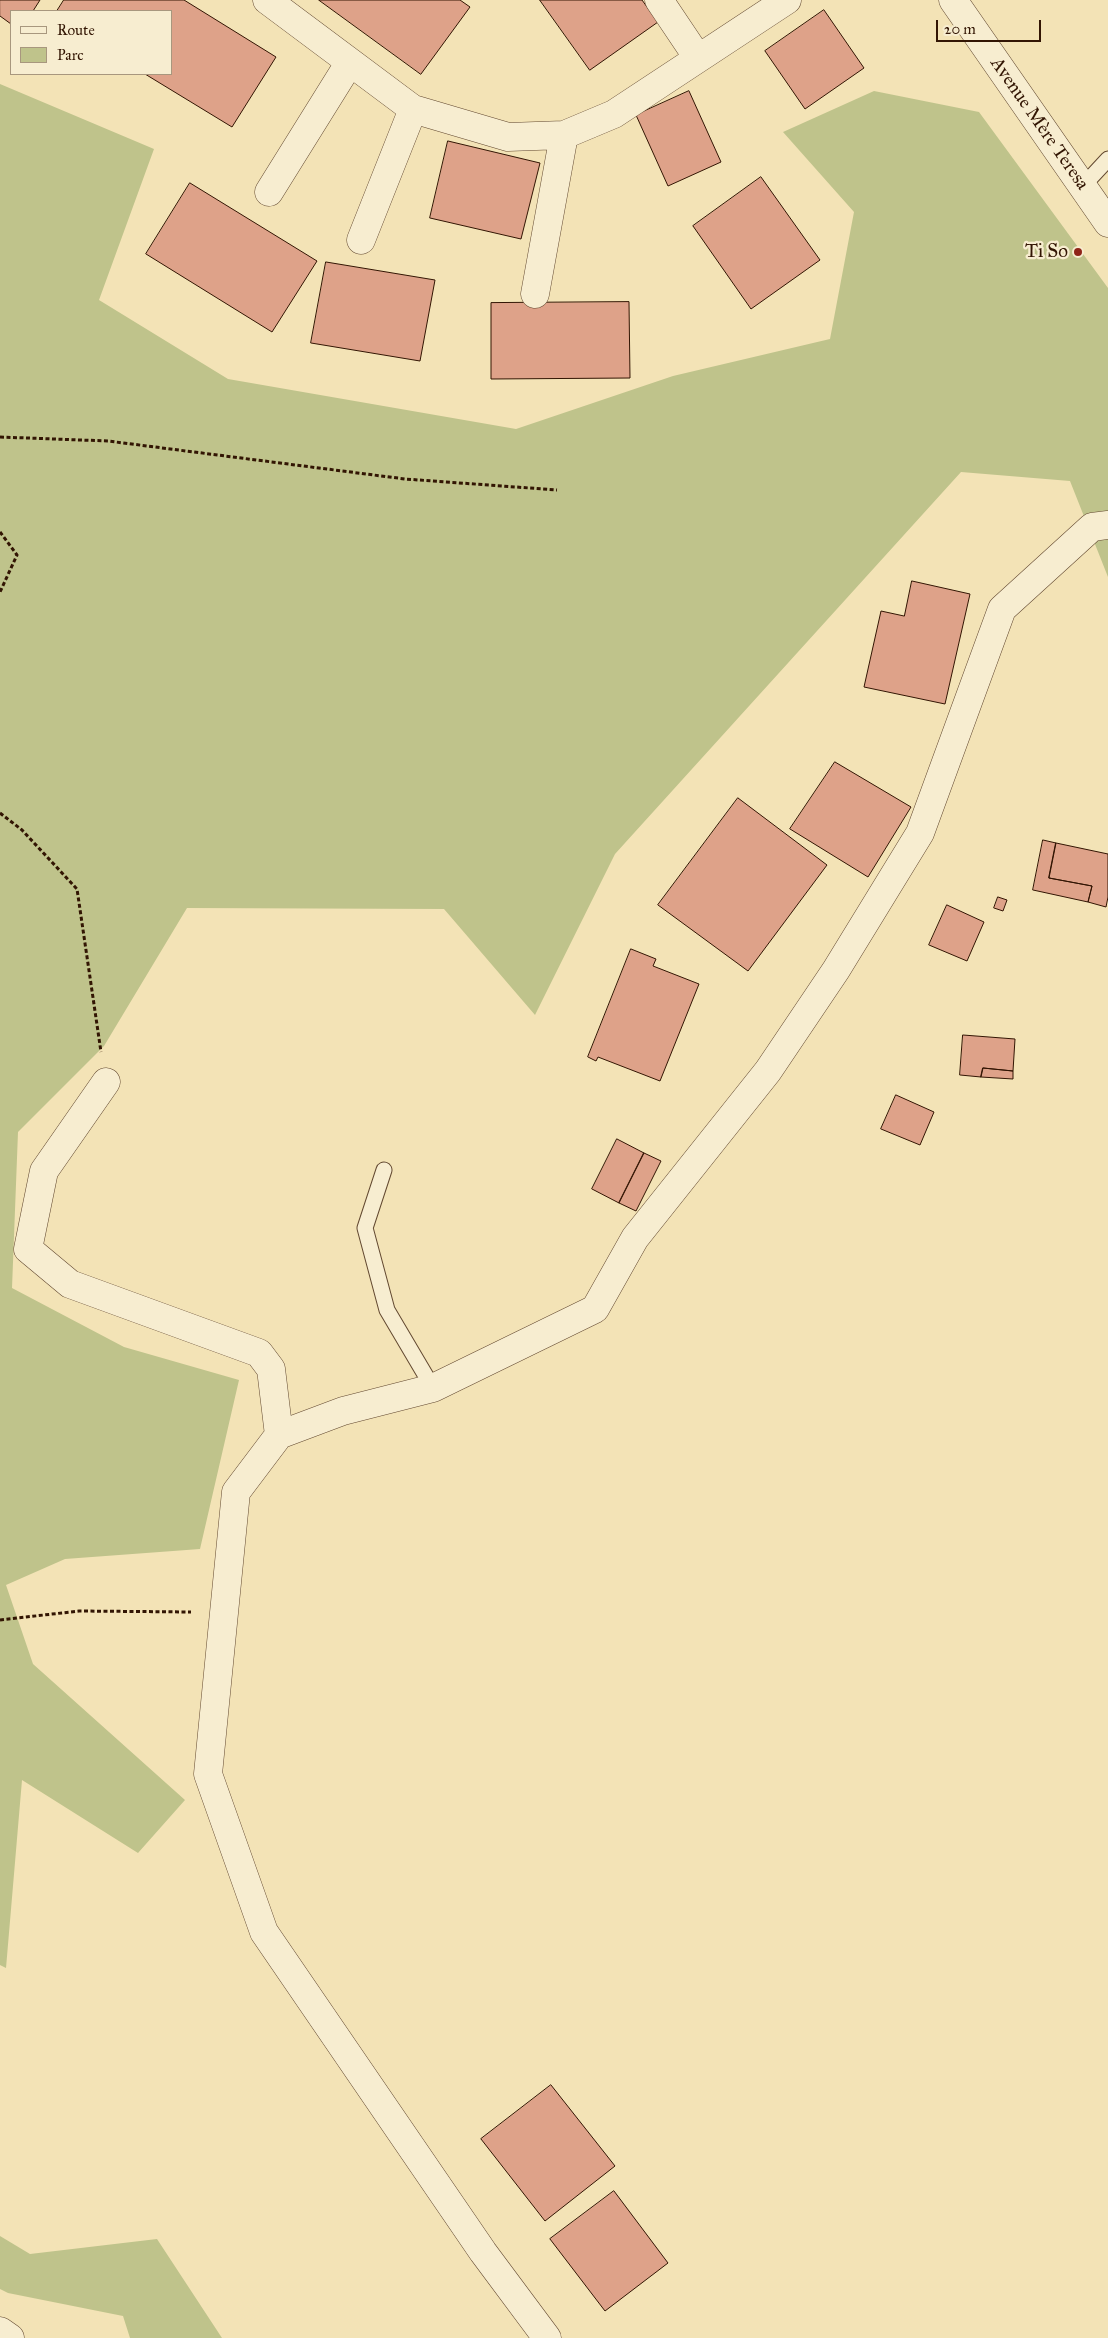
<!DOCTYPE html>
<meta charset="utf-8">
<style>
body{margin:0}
#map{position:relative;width:1108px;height:2338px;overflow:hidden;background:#f3e3b6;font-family:"IM FELL Great Primer",serif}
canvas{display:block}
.legend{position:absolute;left:10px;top:10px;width:162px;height:65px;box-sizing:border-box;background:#f7edd0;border:1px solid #a8977e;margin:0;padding:6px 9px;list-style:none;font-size:15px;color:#321503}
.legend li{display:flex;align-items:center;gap:10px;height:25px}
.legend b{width:25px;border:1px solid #a8977e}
.scale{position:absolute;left:936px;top:20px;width:105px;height:22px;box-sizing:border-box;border:2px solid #321503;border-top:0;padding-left:6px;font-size:15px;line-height:18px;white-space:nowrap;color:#321503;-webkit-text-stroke:4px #f7edd0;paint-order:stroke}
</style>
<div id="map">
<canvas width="1108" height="2338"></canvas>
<ul class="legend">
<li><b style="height:6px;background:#f7edd0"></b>Route</li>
<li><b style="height:14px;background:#bfc38b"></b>Parc</li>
</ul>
<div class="scale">20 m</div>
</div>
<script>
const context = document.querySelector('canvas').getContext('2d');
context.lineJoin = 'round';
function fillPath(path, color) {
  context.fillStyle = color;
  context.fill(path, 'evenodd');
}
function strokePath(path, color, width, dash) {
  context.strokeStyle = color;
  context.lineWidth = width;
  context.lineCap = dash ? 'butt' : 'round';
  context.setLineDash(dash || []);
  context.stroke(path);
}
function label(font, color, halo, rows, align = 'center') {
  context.font = font + ' "IM FELL Great Primer",serif';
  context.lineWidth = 4.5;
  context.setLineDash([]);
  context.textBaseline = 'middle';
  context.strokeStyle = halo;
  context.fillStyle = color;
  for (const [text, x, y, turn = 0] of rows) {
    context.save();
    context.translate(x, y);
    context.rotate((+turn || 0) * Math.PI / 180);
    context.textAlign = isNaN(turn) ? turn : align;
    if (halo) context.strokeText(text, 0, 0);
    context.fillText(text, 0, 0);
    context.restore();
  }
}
fillPath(new Path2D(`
 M 0,84 L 154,149 L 99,300 L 228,379 L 516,429 L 673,376 L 830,339 L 854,212 L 783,132 L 874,91 L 979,112 L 1108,288 L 1108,577 L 1070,481 L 961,472 L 615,854 L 535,1015 L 444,909 L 187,908 L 104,1046 L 18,1132 L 12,1288 L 124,1347 L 239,1380 L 200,1549 L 65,1559 L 6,1585 L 33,1664 L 185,1800 L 138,1853 L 22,1780 L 6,1968 L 0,1965 Z
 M 0,2236 L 30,2254 L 157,2239 L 222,2338 L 130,2338 L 123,2316 L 8,2293 L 0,2289 Z`), '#bfc38b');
const building = new Path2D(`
 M 0,0 L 40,0 L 33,11 L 11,11 L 11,24 L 0,16 Z
 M 64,0 L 184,0 L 276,57 L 232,127 L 145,74 L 171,74 L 171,11 L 57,11 Z
 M 319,0 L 460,0 L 470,7 L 421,74 Z
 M 540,0 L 642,0 L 658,22 L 590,70 Z
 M 824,10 L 864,68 L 805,109 L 765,51 Z
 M 689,91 L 721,162 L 668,186 L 636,115 Z
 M 448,141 L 540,163 L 521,239 L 430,218 Z
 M 761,177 L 820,260 L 751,309 L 693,226 Z
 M 190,183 L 317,261 L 272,332 L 146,254 Z
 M 326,262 L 435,280 L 420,361 L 311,343 Z
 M 629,302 L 630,378 L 491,379 L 491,303 Z
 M 912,581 L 970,594 L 945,704 L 864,687 L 881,611 L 904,616 Z
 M 835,762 L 911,807 L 868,877 L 790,829 Z
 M 738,798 L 827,865 L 748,971 L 658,905 Z
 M 1043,840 L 1056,843 L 1049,878 L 1092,886 L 1088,902 L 1033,890 Z
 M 1056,843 L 1108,854 L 1108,897 L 1106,907 L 1088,902 L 1092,886 L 1049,878 Z
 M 998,897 L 1007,900 L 1003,911 L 994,908 Z
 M 947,905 L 984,922 L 967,961 L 929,945 Z
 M 631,949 L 656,959 L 653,966 L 699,984 L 660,1081 L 598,1057 L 596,1061 L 588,1057 Z
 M 963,1035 L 1015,1039 L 1013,1071 L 983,1068 L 981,1077 L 960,1075 Z
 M 983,1068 L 1013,1071 L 1013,1079 L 981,1077 Z
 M 896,1095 L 934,1112 L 920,1145 L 881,1129 Z
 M 617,1139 L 644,1153 L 619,1203 L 592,1189 Z
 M 644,1153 L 661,1161 L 636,1211 L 619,1203 Z
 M 551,2085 L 615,2166 L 545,2221 L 481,2139 Z
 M 614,2191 L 668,2263 L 605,2311 L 550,2239 Z`);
fillPath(building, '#dea289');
strokePath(building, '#321503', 1);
const service = new Path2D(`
 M 1082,187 L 1108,159
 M 384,1170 L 365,1228 L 387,1310 L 433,1388`);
const minor = new Path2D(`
 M 267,0 L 413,109 L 508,137 L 564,135 L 614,114 L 787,0
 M 659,0 L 698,58
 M 269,192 L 350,62
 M 361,240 L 413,109
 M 535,294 L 564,135
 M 106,1082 L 44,1171 L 28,1249 L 70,1284 L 259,1353 L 271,1369 L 279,1435
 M 547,2338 L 483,2252 L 264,1932 L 208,1774 L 236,1492 L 279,1435 L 343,1411 L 433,1388 L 595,1309 L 635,1238 L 768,1071 L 836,970 L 920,833 L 1002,609 L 1092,527 L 1108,525`);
const tertiary = new Path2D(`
 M 953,0 L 1108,223
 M 0,2331 L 10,2338`);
strokePath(service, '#624830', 17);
strokePath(minor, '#624830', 29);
strokePath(tertiary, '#624830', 29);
strokePath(new Path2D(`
 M 0,437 L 108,441 L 405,479 L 557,490
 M 0,532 L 17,555 L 0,592
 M 0,813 L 22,830 L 77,889 L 101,1052
 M 0,1620 L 79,1611 L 191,1612`), '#321503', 3, [4, 2.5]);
strokePath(service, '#f7edd0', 15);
strokePath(minor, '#f7edd0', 28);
strokePath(tertiary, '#f7edd0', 28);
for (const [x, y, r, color] of [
 [1078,252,5,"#8f2418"]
]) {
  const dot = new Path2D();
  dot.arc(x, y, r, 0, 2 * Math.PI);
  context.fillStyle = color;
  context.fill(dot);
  strokePath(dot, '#f7edd0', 2);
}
label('19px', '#321503', '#f7edd0', [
 ["Avenue Mère Teresa",1039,124,55]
]);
label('19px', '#321503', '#f7edd0', [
 ["Ti So",1068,252]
], 'right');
</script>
